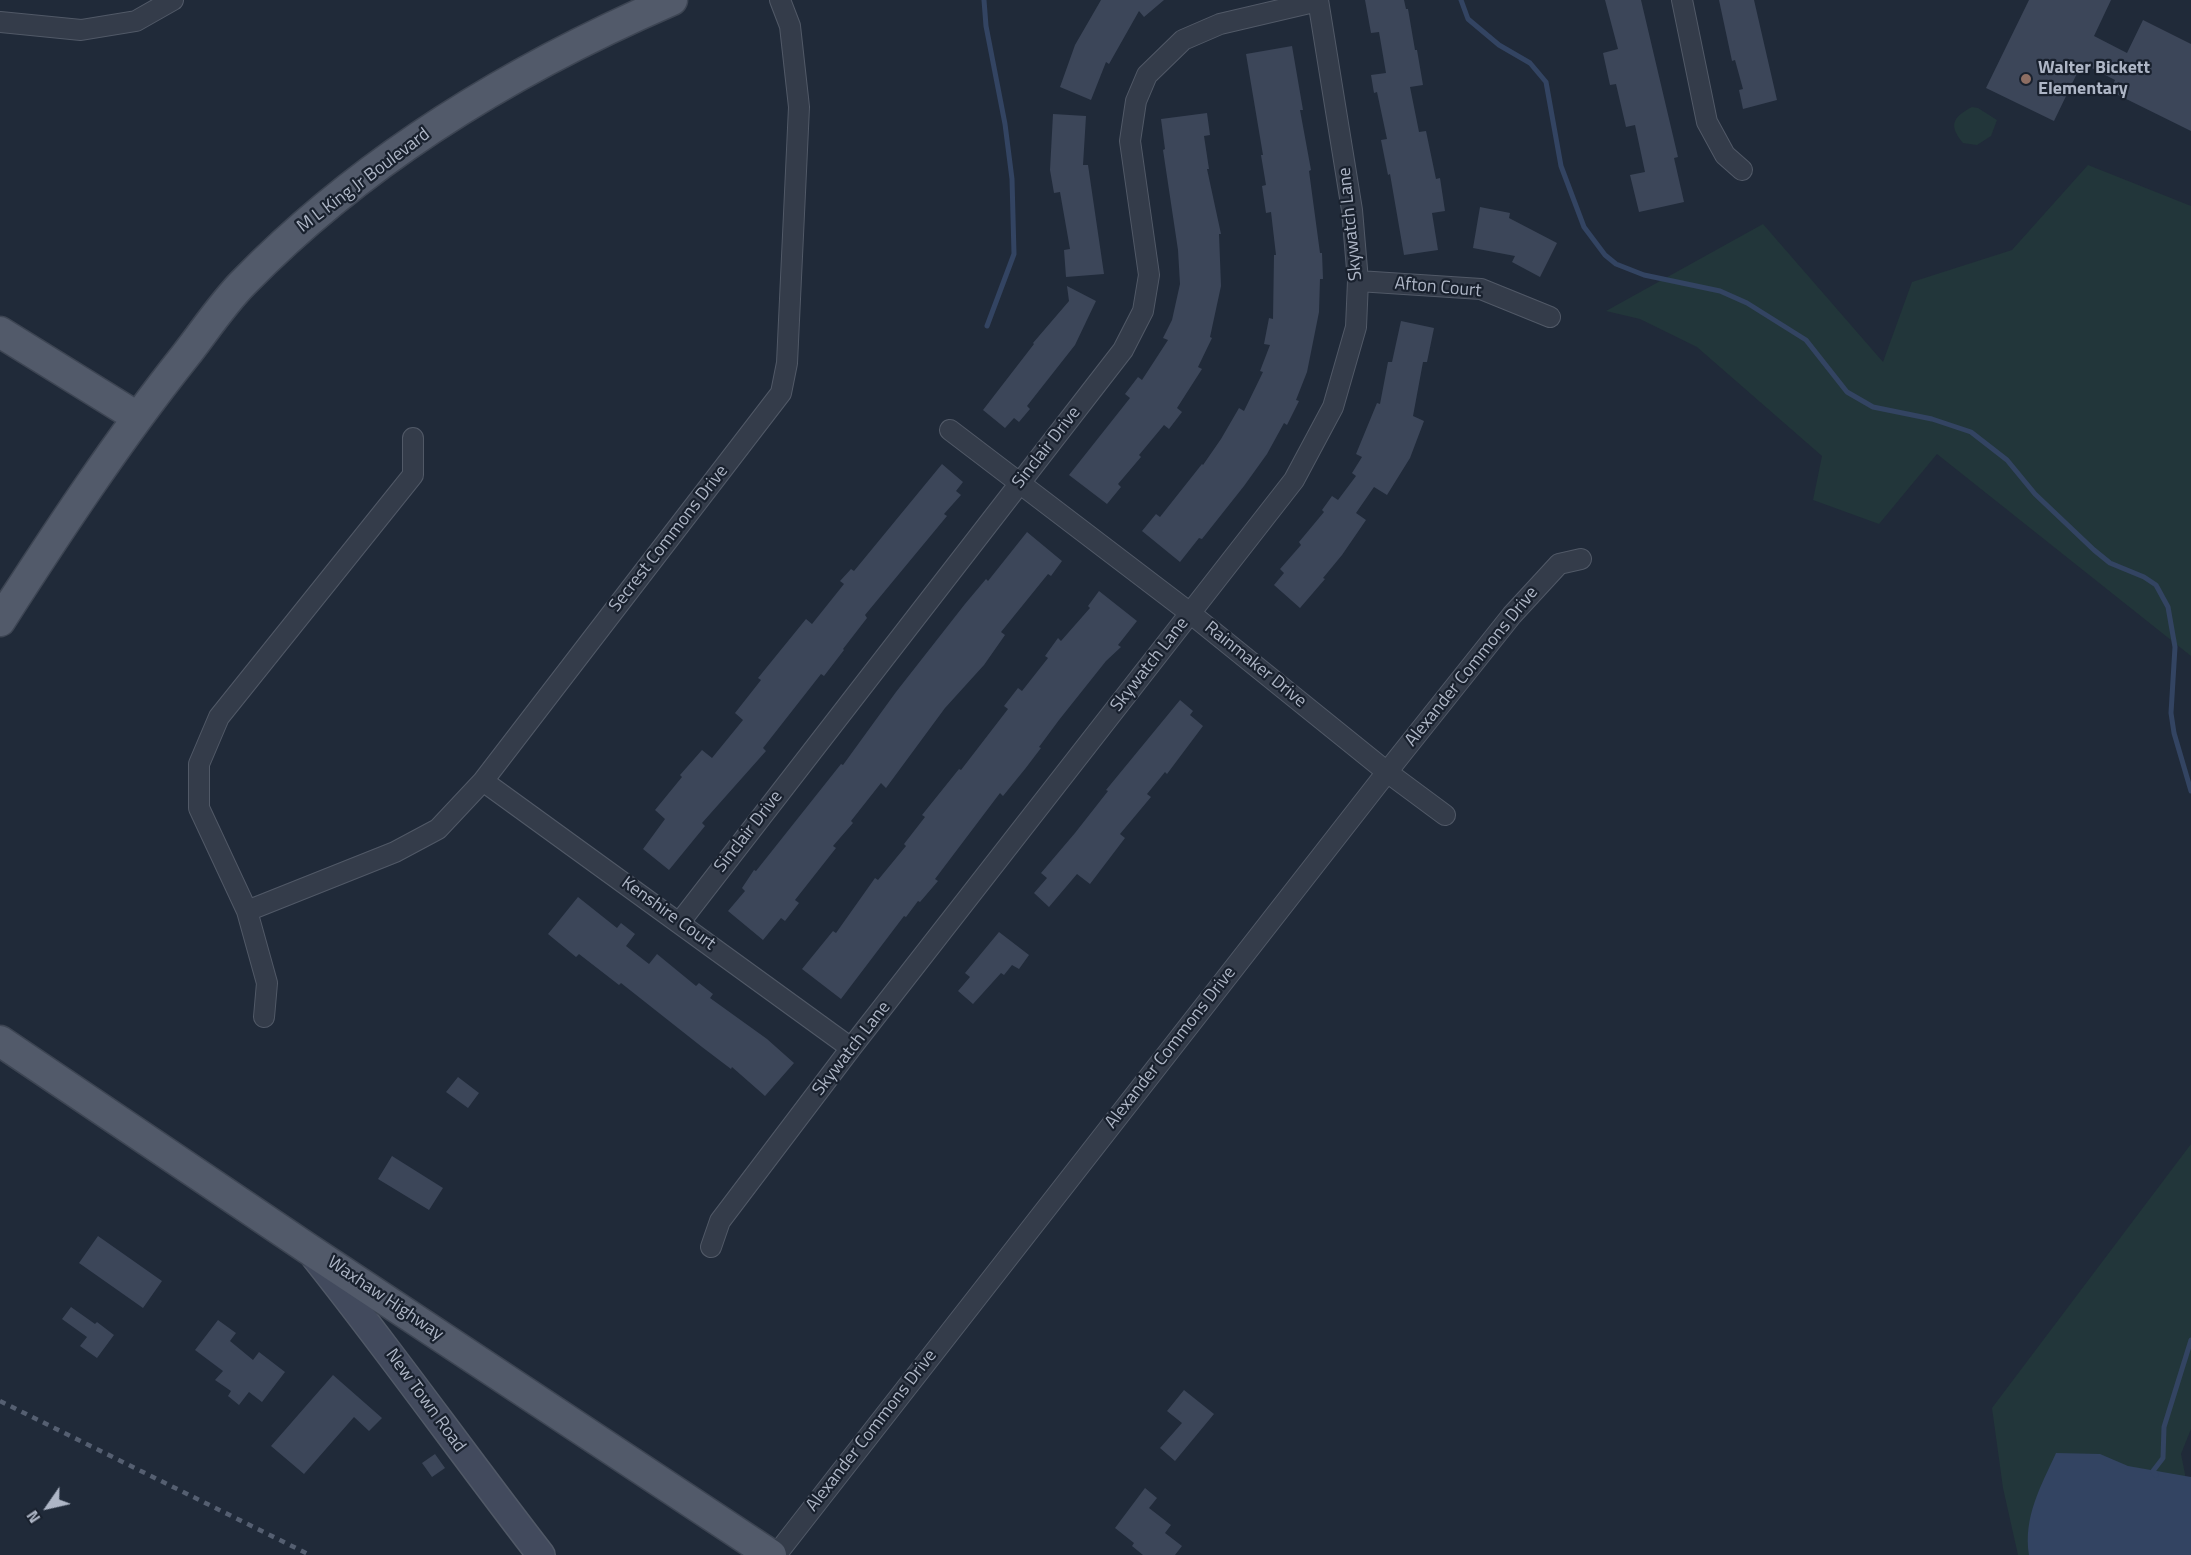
<!DOCTYPE html>
<style>
body{margin:0}
#map{position:relative;width:2191px;height:1555px;overflow:hidden;background:#202a39;font-family:"Titillium Web",sans-serif}
canvas{display:block}
.north{position:absolute;left:18px;top:1477px;width:60px;height:60px;-webkit-text-stroke:4px #19212e;paint-order:stroke;rotate:236deg;font-size:16px;font-weight:700;line-height:24px;text-align:center;color:#aeb6c6}
.north::after{content:'';display:block;margin:auto;width:21px;height:27px;background:#aeb6c6;clip-path:polygon(50% 0,100% 100%,50% 72%,0 100%)}
</style>
<div id="map">
<canvas width="2191" height="1555"></canvas>
<div class="north">N</div>
</div>
<script>
const context = document.querySelector('canvas').getContext('2d');
context.lineJoin = 'round';
function fillPath(path, color) {
  context.fillStyle = color;
  context.fill(path, 'evenodd');
}
function strokePath(path, color, width, dash) {
  context.strokeStyle = color;
  context.lineWidth = width;
  context.lineCap = dash ? 'butt' : 'round';
  context.setLineDash(dash || []);
  context.stroke(path);
}
function label(font, color, halo, rows, align = 'center') {
  context.font = font + ' "Titillium Web",sans-serif';
  context.lineWidth = 4.5;
  context.setLineDash([]);
  context.textBaseline = 'middle';
  context.strokeStyle = halo;
  context.fillStyle = color;
  for (const [text, x, y, turn = 0] of rows) {
    context.save();
    context.translate(x, y);
    context.rotate((+turn || 0) * Math.PI / 180);
    context.textAlign = isNaN(turn) ? turn : align;
    if (halo) context.strokeText(text, 0, 0);
    context.fillText(text, 0, 0);
    context.restore();
  }
}
fillPath(new Path2D(`
 M 1972,107 L 1978,108 L 1997,120 L 1991,136 L 1977,145 L 1963,143 C 1948,125 1953,117 1972,107 Z
 M 2088,165 L 2191,206 L 2191,656 L 1937,454 L 1879,524 L 1813,500 L 1822,456 L 1697,347 L 1640,319 L 1606,311 L 1763,224 L 1883,362 L 1912,282 L 2012,250 Z
 M 2191,1144 L 2191,1429 L 2181,1454 L 2191,1504 L 2191,1555 L 2018,1555 L 2003,1488 L 1992,1408 Z`), '#22363a');
fillPath(new Path2D(`
 M 2056,1453 L 2100,1454 L 2128,1466 L 2191,1477 L 2191,1555 L 2029,1555 C 2023,1517 2041,1486 2056,1453 Z`), '#334462');
strokePath(new Path2D(`
 M 984,0 L 986,26 L 1005,124 L 1012,179 L 1014,254 L 987,326
 M 1461,0 L 1468,19 L 1499,45 L 1530,63 L 1546,82 L 1561,166 L 1584,227 L 1605,255 L 1616,264 L 1644,275 L 1720,291 L 1747,303 L 1806,340 L 1847,392 L 1873,407 L 1932,419 L 1971,432 L 2007,460 L 2035,494 L 2094,550 L 2110,563 L 2144,577 L 2156,585 L 2168,607 L 2175,647 L 2171,713 L 2174,733 L 2191,791
 M 2156,1475 L 2153,1471 L 2163,1458 L 2164,1427 L 2191,1340`), '#334462', 5);
fillPath(new Path2D(`
 M 1101,0 L 1164,0 L 1144,17 L 1139,11 L 1109,64 L 1106,62 L 1091,100 L 1060,87 L 1075,45 Z
 M 1365,0 L 1404,0 L 1406,9 L 1408,9 L 1415,50 L 1417,50 L 1423,85 L 1410,87 L 1419,132 L 1426,131 L 1436,179 L 1440,178 L 1445,211 L 1432,213 L 1438,250 L 1404,255 L 1390,174 L 1388,175 L 1381,140 L 1387,139 L 1377,92 L 1374,93 L 1371,75 L 1386,73 L 1379,32 L 1371,33 Z
 M 1605,0 L 1641,0 L 1678,157 L 1674,158 L 1684,202 L 1639,212 L 1630,175 L 1645,172 L 1635,125 L 1626,127 L 1616,84 L 1610,85 L 1603,53 L 1618,49 Z
 M 1719,0 L 1754,0 L 1777,100 L 1743,109 L 1739,90 L 1743,89 L 1735,60 L 1732,61 Z
 M 2029,0 L 2111,0 L 2094,36 L 2127,53 L 2143,20 L 2191,44 L 2191,131 L 2110,91 L 2115,80 L 2082,63 L 2054,121 L 1986,88 Z
 M 1292,46 L 1303,110 L 1300,110 L 1311,170 L 1309,171 L 1320,253 L 1322,253 L 1323,279 L 1320,279 L 1319,312 L 1307,372 L 1296,400 L 1299,401 L 1287,425 L 1284,423 L 1267,454 L 1244,486 L 1202,539 L 1199,538 L 1180,562 L 1142,531 L 1156,514 L 1160,517 L 1202,464 L 1203,465 L 1221,439 L 1239,408 L 1244,411 L 1263,372 L 1260,371 L 1270,345 L 1264,344 L 1269,318 L 1273,319 L 1274,255 L 1276,255 L 1271,212 L 1266,213 L 1262,186 L 1266,185 L 1261,155 L 1263,155 L 1246,54 Z
 M 1207,113 L 1210,135 L 1204,136 L 1209,169 L 1207,169 L 1221,234 L 1219,234 L 1221,286 L 1210,337 L 1212,338 L 1198,367 L 1202,369 L 1177,408 L 1182,412 L 1169,429 L 1164,425 L 1139,455 L 1141,457 L 1118,484 L 1121,487 L 1107,504 L 1069,475 L 1130,398 L 1125,394 L 1138,377 L 1142,380 L 1168,340 L 1163,338 L 1172,320 L 1180,284 L 1178,250 L 1163,150 L 1165,149 L 1161,119 Z
 M 1053,114 L 1086,116 L 1083,165 L 1088,165 L 1104,274 L 1066,277 L 1064,250 L 1070,249 L 1060,192 L 1054,193 L 1050,170 Z
 M 1480,207 L 1510,213 L 1509,218 L 1557,243 L 1540,277 L 1512,262 L 1515,256 L 1473,248 Z
 M 1067,286 L 1096,301 L 1075,345 L 1027,406 L 1030,409 L 1019,422 L 1014,418 L 1005,428 L 983,410 L 1034,344 L 1033,343 L 1069,301 Z
 M 1401,321 L 1434,328 L 1427,362 L 1423,362 L 1413,416 L 1424,421 L 1410,458 L 1387,495 L 1374,487 L 1356,513 L 1366,520 L 1342,555 L 1323,578 L 1325,579 L 1300,608 L 1274,585 L 1284,573 L 1280,569 L 1301,545 L 1299,542 L 1324,512 L 1322,510 L 1332,496 L 1338,500 L 1356,476 L 1352,473 L 1362,457 L 1356,454 L 1377,403 L 1380,404 L 1388,362 L 1392,362 Z
 M 942,464 L 963,482 L 956,491 L 961,495 L 944,514 L 947,516 L 865,615 L 867,618 L 843,649 L 844,650 L 824,676 L 821,674 L 763,748 L 766,751 L 702,823 L 705,826 L 669,870 L 643,849 L 665,819 L 655,810 L 682,777 L 680,775 L 702,750 L 712,758 L 743,720 L 735,713 L 761,680 L 758,678 L 806,619 L 812,624 L 844,584 L 840,581 L 851,569 L 854,571 Z
 M 1027,532 L 1062,561 L 1051,576 L 1048,574 L 1001,632 L 1005,635 L 984,665 L 945,708 L 886,788 L 881,783 L 851,821 L 853,823 L 833,846 L 836,848 L 795,900 L 799,903 L 785,921 L 781,918 L 763,940 L 728,911 L 745,891 L 742,888 L 754,870 L 756,871 L 841,764 L 843,765 L 896,692 L 965,604 L 986,579 L 988,581 Z
 M 1099,591 L 1137,621 L 1118,645 L 1121,647 L 1106,661 L 1059,720 L 1039,747 L 1041,748 L 1025,769 L 1003,796 L 1000,793 L 935,879 L 938,881 L 920,902 L 918,901 L 906,917 L 904,916 L 841,999 L 802,969 L 833,931 L 836,933 L 875,878 L 878,880 L 906,846 L 904,844 L 925,817 L 922,815 L 959,769 L 961,770 L 1008,709 L 1004,706 L 1018,688 L 1022,691 L 1048,658 L 1045,656 L 1058,638 L 1061,641 L 1090,608 L 1088,606 Z
 M 1180,700 L 1193,711 L 1190,715 L 1203,726 L 1167,774 L 1165,772 L 1147,794 L 1151,797 L 1120,834 L 1125,838 L 1090,884 L 1077,874 L 1049,907 L 1034,893 L 1047,878 L 1041,873 L 1075,833 L 1108,791 L 1106,790 Z
 M 578,897 L 617,928 L 621,923 L 635,934 L 626,946 L 649,964 L 657,954 L 696,986 L 699,983 L 713,994 L 710,998 L 767,1039 L 794,1063 L 765,1096 L 732,1067 L 731,1069 L 702,1047 L 621,983 L 619,985 L 579,954 L 576,957 L 548,934 Z
 M 999,932 L 1029,955 L 1019,969 L 1012,965 L 1004,975 L 1001,973 L 973,1004 L 958,991 L 970,977 L 965,973 Z
 M 458,1077 L 479,1093 L 468,1108 L 446,1092 Z
 M 392,1156 L 443,1188 L 429,1210 L 378,1179 Z
 M 98,1236 L 162,1281 L 143,1308 L 79,1263 Z
 M 71,1307 L 95,1324 L 97,1322 L 114,1335 L 97,1358 L 80,1346 L 87,1337 L 62,1319 Z
 M 218,1320 L 236,1333 L 230,1341 L 253,1360 L 259,1352 L 285,1372 L 262,1402 L 249,1392 L 239,1405 L 228,1396 L 231,1391 L 215,1380 L 223,1371 L 195,1350 Z
 M 333,1375 L 382,1418 L 369,1431 L 354,1417 L 304,1474 L 271,1446 Z
 M 1184,1390 L 1214,1414 L 1175,1461 L 1160,1448 L 1182,1423 L 1167,1411 Z
 M 435,1454 L 445,1468 L 432,1477 L 422,1463 Z
 M 1145,1488 L 1157,1498 L 1149,1508 L 1171,1525 L 1165,1533 L 1182,1546 L 1175,1555 L 1143,1555 L 1132,1546 L 1134,1543 L 1115,1528 Z`), '#3c4659');
const minor = new Path2D(`
 M 1682,0 L 1707,122 L 1725,155 L 1742,170
 M 0,22 L 81,30 L 136,21 L 173,0
 M 1358,281 L 1481,289 L 1550,317
 M 950,430 L 1190,613 L 1387,772 L 1445,815
 M 483,781 L 851,1048
 M 247,911 L 395,852 L 438,829 L 483,781 L 781,393 L 787,363 L 799,107 L 790,26 L 780,0
 M 680,922 L 1123,350 L 1143,311 L 1149,275 L 1130,141 L 1136,101 L 1147,75 L 1183,40 L 1220,24 L 1318,1
 M 264,1017 L 267,983 L 247,911 L 199,808 L 199,764 L 219,717 L 413,475 L 413,438
 M 711,1247 L 720,1221 L 851,1048 L 1294,480 L 1333,407 L 1356,327 L 1358,281 L 1352,210 L 1318,0
 M 776,1555 L 1387,772 L 1512,615 L 1559,564 L 1581,559`);
const secondary = new Path2D(`
 M 315,1257 C 393,1355 465,1457 541,1555`);
const primary = new Path2D(`
 M 0,332 L 137,417
 M 0,621 C 58,531 118,440 185,356 C 204,332 222,304 244,282 C 364,159 515,68 672,0
 M 0,1041 L 307,1248 L 771,1555`);
strokePath(minor, '#515967', 22);
strokePath(secondary, '#515967', 30);
strokePath(primary, '#3d4553', 33);
strokePath(minor, '#343c4a', 20);
strokePath(secondary, '#424a5d', 27);
strokePath(primary, '#525a6a', 30);
strokePath(new Path2D(`
 M 0,1401 L 310,1555`), '#555f71', 4.5, [6, 6]);
for (const [x, y, r, color] of [
 [2026,79,6,"#8d6e63"]
]) {
  const dot = new Path2D();
  dot.arc(x, y, r, 0, 2 * Math.PI);
  context.fillStyle = color;
  context.fill(dot);
  strokePath(dot, '#19212e', 2);
}
label('bold 18px', '#aeb6c6', '#19212e', [
 ["Walter Bickett",2038,69],
 ["Elementary",2038,90]
], 'left');
label('18px', '#aeb6c6', '#19212e', [
 ["M L King Jr Boulevard",364,181,-37],
 ["Skywatch Lane",1351,224,-96],
 ["Afton Court",1438,288,5],
 ["Sinclair Drive",1047,448,-52],
 ["Secrest Commons Drive",669,539,-52],
 ["Skywatch Lane",1150,665,-52],
 ["Rainmaker Drive",1255,665,39],
 ["Alexander Commons Drive",1472,667,-51],
 ["Sinclair Drive",749,832,-52],
 ["Kenshire Court",668,914,36],
 ["Alexander Commons Drive",1171,1048,-52],
 ["Skywatch Lane",852,1049,-52],
 ["Waxhaw Highway",385,1299,34],
 ["New Town Road",425,1401,54],
 ["Alexander Commons Drive",872,1431,-52]
]);
</script>
